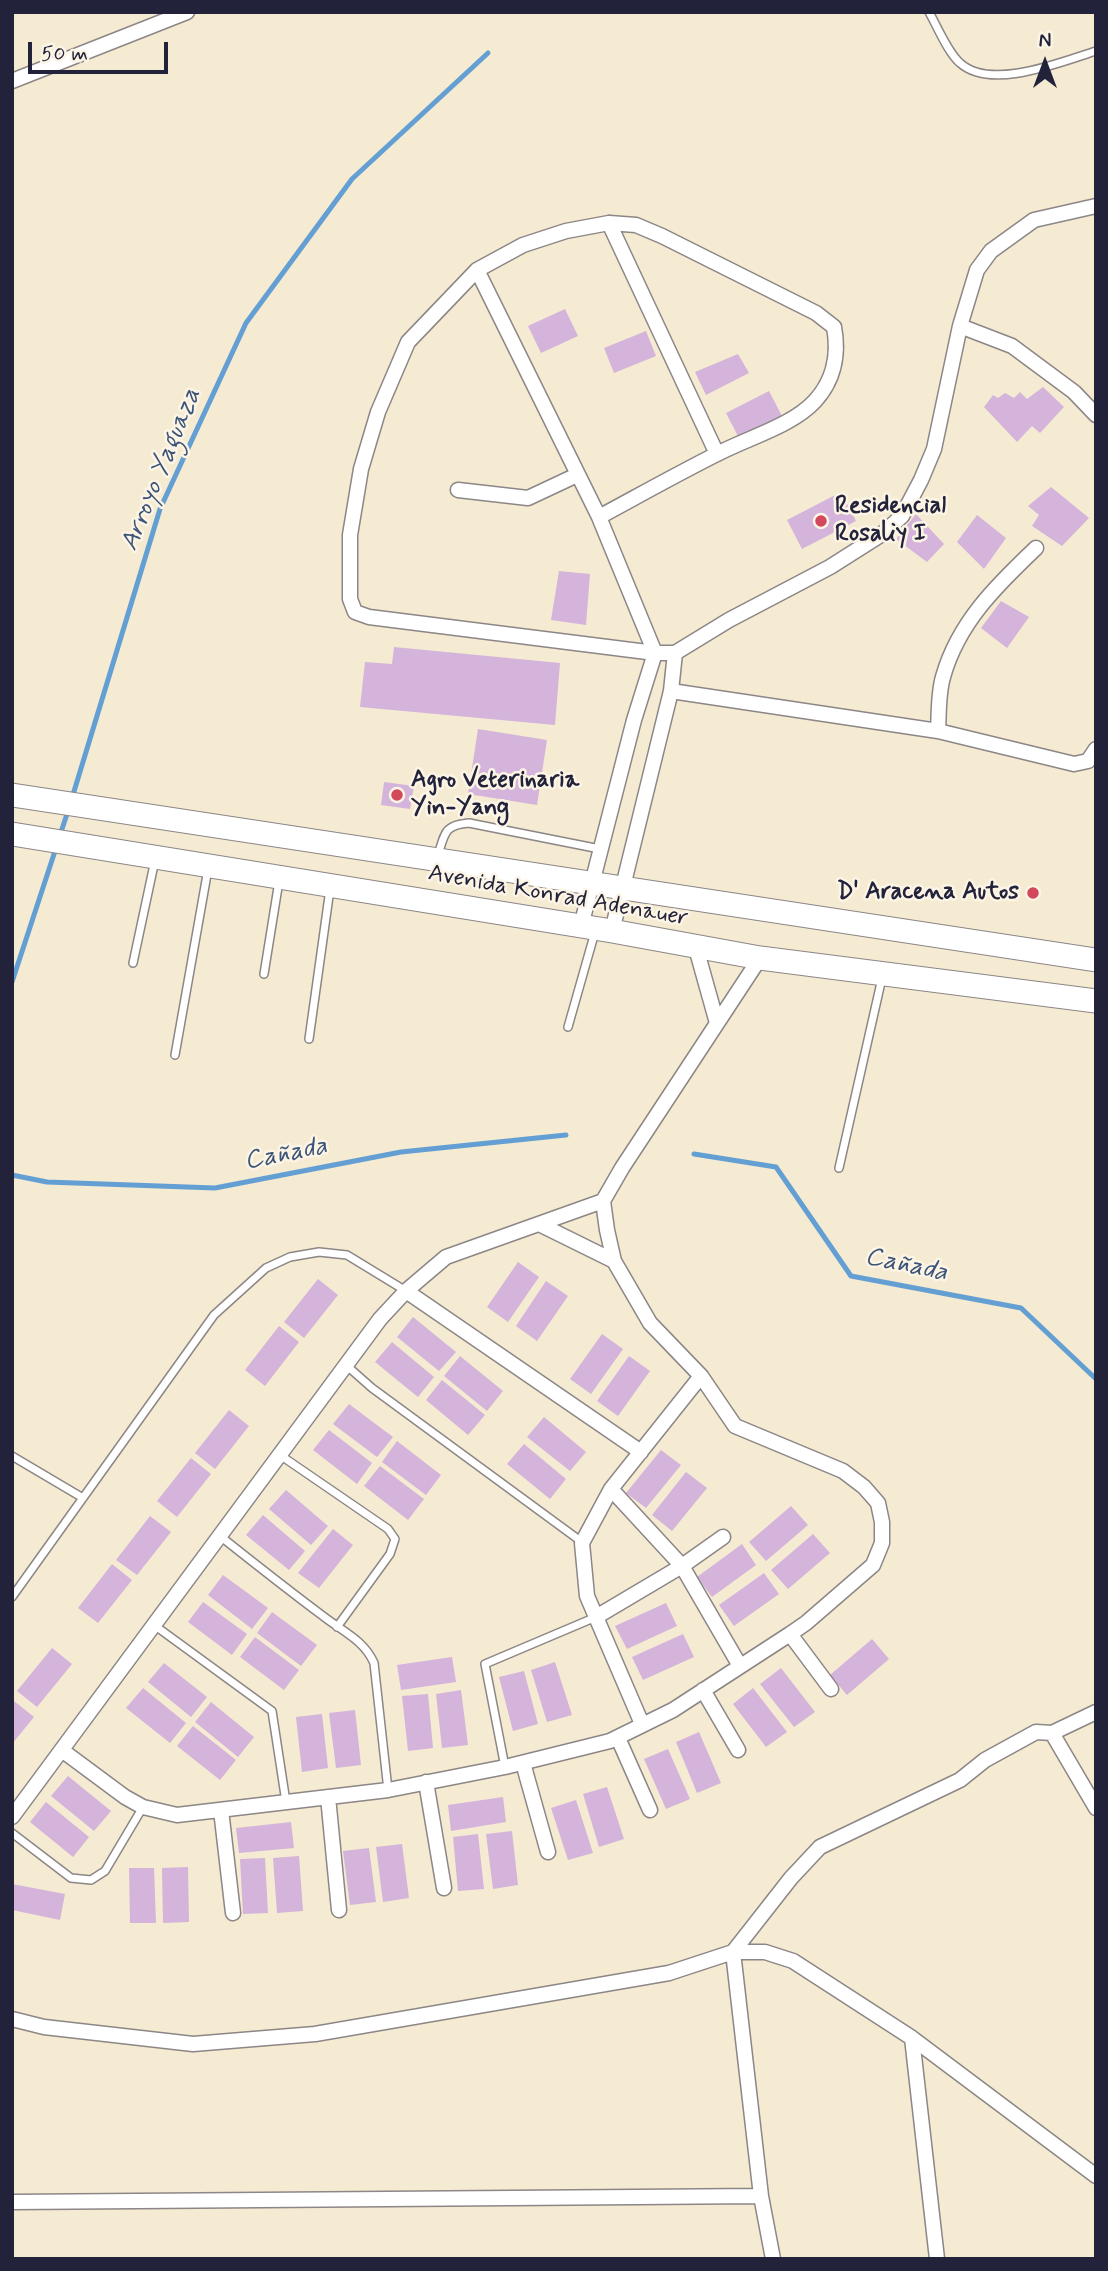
<!DOCTYPE html>
<meta charset="utf-8">
<style>
body{margin:0}
#map{position:relative;width:1108px;height:2271px;overflow:hidden;background:#f5ead2;font-family:Mynerve,sans-serif}
canvas{display:block}
.frame{position:absolute;inset:0;border:14px solid #22223b;pointer-events:none}
.north{position:absolute;left:1010px;top:28px;width:70px;height:70px;-webkit-text-stroke:5px #fcf5e5;paint-order:stroke;rotate:0deg;font-size:19px;font-weight:700;line-height:28px;text-align:center;color:#22223b}
.north::after{content:'';display:block;margin:auto;width:24px;height:32px;background:#22223b;clip-path:polygon(50% 0,100% 100%,50% 72%,0 100%)}
.scale{position:absolute;left:28px;top:42px;width:140px;height:32px;box-sizing:border-box;border:4px solid #22223b;border-top:0;padding-left:9px;font-size:21px;line-height:24px;white-space:nowrap;color:#22223b;-webkit-text-stroke:5px #fcf5e5;paint-order:stroke}
</style>
<div id="map">
<canvas width="1108" height="2271"></canvas>
<div class="frame"></div>
<div class="north">N</div>
<div class="scale">50 m</div>
</div>
<script>
const context = document.querySelector('canvas').getContext('2d');
context.lineJoin = 'round';
function strokePath(path, color, width, dash) {
  context.strokeStyle = color;
  context.lineWidth = width;
  context.lineCap = dash ? 'butt' : 'round';
  context.setLineDash(dash || []);
  context.stroke(path);
}
function fillPath(path, color) {
  context.fillStyle = color;
  context.fill(path, 'evenodd');
}
function label(font, color, halo, rows, align = 'center') {
  context.font = font + ' Mynerve,sans-serif';
  context.lineWidth = 5;
  context.setLineDash([]);
  context.textBaseline = 'middle';
  context.strokeStyle = halo;
  context.fillStyle = color;
  for (const [text, x, y, turn = 0] of rows) {
    context.save();
    context.translate(x, y);
    context.rotate((+turn || 0) * Math.PI / 180);
    context.textAlign = isNaN(turn) ? turn : align;
    if (halo) context.strokeText(text, 0, 0);
    context.fillText(text, 0, 0);
    context.restore();
  }
}
strokePath(new Path2D(`
 M 72,798 L 160,509 L 246,323 L 352,179 L 488,53
 M 60,835 L 69,808
 M 12,982 L 56,848
 M 694,1154 L 776,1167 L 851,1276 L 1021,1308 L 1096,1379
 M 12,1175 L 47,1182 L 215,1188 L 401,1152 L 566,1135`), '#649fd4', 5);
fillPath(new Path2D(`
 M 565,309 L 578,336 L 541,353 L 528,326 Z
 M 646,331 L 656,356 L 614,373 L 604,348 Z
 M 738,354 L 749,373 L 706,395 L 695,372 Z
 M 1043,387 L 1064,407 L 1040,433 L 1032,426 L 1017,442 L 984,407 L 993,395 L 998,398 L 1005,393 L 1014,398 L 1020,392 L 1027,399 Z
 M 769,391 L 782,416 L 739,438 L 726,413 Z
 M 1051,487 L 1089,518 L 1062,546 L 1032,526 L 1039,515 L 1028,506 Z
 M 841,492 L 856,521 L 802,549 L 787,520 Z
 M 916,514 L 944,544 L 927,562 L 896,539 Z
 M 977,515 L 1006,538 L 984,569 L 957,542 Z
 M 559,571 L 590,574 L 586,625 L 551,620 Z
 M 1001,601 L 1029,617 L 1007,648 L 981,628 Z
 M 394,647 L 560,663 L 555,725 L 360,707 L 365,662 L 392,664 Z
 M 478,729 L 547,740 L 537,805 L 468,794 Z
 M 384,782 L 414,786 L 410,809 L 381,805 Z
 M 518,1262 L 539,1277 L 508,1322 L 487,1307 Z
 M 318,1279 L 338,1295 L 304,1338 L 284,1322 Z
 M 546,1281 L 568,1296 L 537,1341 L 516,1326 Z
 M 413,1317 L 456,1352 L 439,1371 L 397,1337 Z
 M 279,1326 L 299,1342 L 265,1386 L 245,1370 Z
 M 602,1334 L 623,1349 L 591,1394 L 570,1379 Z
 M 392,1342 L 434,1377 L 418,1397 L 375,1362 Z
 M 460,1356 L 503,1391 L 487,1411 L 444,1376 Z
 M 629,1356 L 650,1371 L 618,1416 L 597,1401 Z
 M 442,1380 L 485,1415 L 468,1435 L 426,1400 Z
 M 349,1404 L 393,1437 L 377,1457 L 333,1424 Z
 M 229,1410 L 249,1426 L 215,1469 L 195,1453 Z
 M 544,1417 L 586,1452 L 570,1471 L 527,1437 Z
 M 329,1430 L 372,1463 L 357,1484 L 313,1450 Z
 M 397,1441 L 441,1475 L 426,1495 L 382,1462 Z
 M 524,1444 L 566,1479 L 550,1499 L 507,1464 Z
 M 661,1450 L 681,1465 L 646,1508 L 626,1493 Z
 M 191,1458 L 211,1474 L 177,1517 L 157,1501 Z
 M 380,1466 L 424,1499 L 408,1520 L 364,1486 Z
 M 686,1472 L 707,1488 L 672,1531 L 652,1515 Z
 M 286,1490 L 328,1526 L 311,1545 L 269,1509 Z
 M 791,1506 L 808,1525 L 766,1561 L 749,1542 Z
 M 263,1515 L 305,1551 L 289,1570 L 246,1535 Z
 M 150,1516 L 171,1532 L 137,1575 L 116,1560 Z
 M 333,1529 L 353,1545 L 319,1588 L 298,1573 Z
 M 813,1534 L 830,1553 L 788,1589 L 771,1570 Z
 M 742,1544 L 756,1565 L 712,1597 L 697,1577 Z
 M 112,1564 L 132,1580 L 98,1623 L 78,1608 Z
 M 764,1573 L 779,1594 L 734,1626 L 719,1605 Z
 M 223,1575 L 268,1608 L 252,1629 L 208,1595 Z
 M 203,1602 L 247,1634 L 232,1655 L 188,1622 Z
 M 666,1603 L 677,1626 L 627,1649 L 615,1626 Z
 M 272,1612 L 317,1645 L 301,1666 L 257,1633 Z
 M 683,1634 L 694,1657 L 643,1680 L 632,1657 Z
 M 255,1637 L 299,1670 L 284,1690 L 240,1657 Z
 M 872,1639 L 889,1659 L 847,1695 L 830,1675 Z
 M 52,1648 L 72,1664 L 37,1707 L 17,1691 Z
 M 452,1657 L 456,1682 L 401,1690 L 397,1665 Z
 M 555,1662 L 572,1715 L 547,1722 L 531,1670 Z
 M 164,1663 L 207,1697 L 191,1717 L 148,1682 Z
 M 781,1668 L 815,1712 L 794,1727 L 760,1684 Z
 M 524,1671 L 538,1724 L 513,1731 L 499,1677 Z
 M 143,1688 L 186,1723 L 170,1743 L 126,1708 Z
 M 753,1688 L 787,1732 L 766,1747 L 733,1704 Z
 M 461,1690 L 468,1745 L 442,1748 L 436,1694 Z
 M 428,1694 L 433,1748 L 408,1751 L 402,1696 Z
 M 14,1701 L 34,1717 L 12,1744 L 12,1703 Z
 M 211,1702 L 254,1737 L 238,1757 L 195,1722 Z
 M 355,1710 L 361,1765 L 336,1768 L 329,1713 Z
 M 322,1714 L 328,1768 L 302,1772 L 296,1717 Z
 M 193,1726 L 236,1760 L 220,1780 L 177,1746 Z
 M 699,1732 L 721,1783 L 697,1793 L 676,1742 Z
 M 668,1749 L 690,1799 L 666,1809 L 644,1759 Z
 M 68,1776 L 111,1811 L 94,1831 L 51,1796 Z
 M 607,1787 L 624,1839 L 599,1847 L 583,1794 Z
 M 503,1797 L 506,1822 L 451,1831 L 448,1805 Z
 M 576,1800 L 593,1853 L 568,1860 L 551,1808 Z
 M 46,1802 L 89,1837 L 73,1857 L 30,1822 Z
 M 291,1822 L 294,1848 L 239,1853 L 236,1828 Z
 M 512,1831 L 518,1885 L 493,1889 L 486,1834 Z
 M 478,1834 L 484,1889 L 458,1891 L 453,1837 Z
 M 402,1844 L 409,1898 L 383,1902 L 376,1847 Z
 M 369,1848 L 376,1902 L 350,1905 L 343,1851 Z
 M 299,1856 L 303,1911 L 277,1913 L 273,1858 Z
 M 265,1858 L 268,1913 L 243,1914 L 240,1859 Z
 M 188,1867 L 189,1922 L 163,1923 L 162,1868 Z
 M 129,1868 L 154,1868 L 156,1923 L 130,1923 Z
 M 12,1884 L 65,1894 L 60,1920 L 12,1910 Z`), '#d4b4db');
const lane = new Path2D(`
 M 929,12 C 937,26 948,53 960,63 C 991,91 1061,62 1096,51
 M 438,855 C 445,833 444,825 469,823 L 600,849
 M 133,963 L 155,860
 M 264,974 L 279,881
 M 568,1027 L 595,932
 M 309,1039 L 330,889
 M 175,1055 L 208,869
 M 839,1168 L 882,978
 M 346,1365 L 372,1388 L 582,1542
 M 280,1455 L 388,1529 L 395,1539 L 390,1554 L 337,1627
 M 12,1456 L 83,1498
 M 220,1536 C 254,1563 288,1590 323,1616 C 342,1631 364,1640 374,1663 L 388,1790
 M 12,1597 L 214,1315 L 266,1268 L 290,1257 L 319,1252 L 347,1255 L 406,1291
 M 154,1625 L 272,1711 L 286,1802
 M 505,1767 L 485,1664 L 596,1617
 M 12,1833 L 71,1878 L 91,1880 L 105,1871 L 143,1807`);
const street = new Path2D(`
 M 12,81 L 187,12
 M 609,223 L 717,454
 M 477,270 L 599,517 L 655,653 L 634,720 L 581,926
 M 960,326 L 1012,346 L 1074,392 L 1096,415
 M 458,490 L 528,498 L 577,475
 M 599,517 C 638,496 677,474 717,454 C 747,438 792,426 815,401 C 834,380 839,354 834,327 L 816,313 L 662,236 L 636,225 L 609,223 L 566,231 L 523,245 L 477,270 L 408,342 L 378,412 L 361,469 L 350,535 L 350,599 L 355,612 L 369,617 L 655,653 L 675,653 L 729,620 L 830,567 L 882,534 L 902,516 L 921,480 L 934,449 L 960,326 L 977,270 L 991,251 L 1034,220 L 1096,206
 M 671,691 L 938,731 L 1074,764 L 1088,761 L 1096,749
 M 938,731 C 939,714 938,694 943,677 C 958,623 996,586 1036,548
 M 612,931 L 671,691 L 675,653
 M 696,948 L 717,1023
 M 539,1224 L 614,1261
 M 406,1291 L 641,1452
 M 611,1489 L 682,1566 L 740,1666
 M 596,1617 L 682,1566 L 723,1537
 M 790,1634 L 831,1689
 M 703,1690 L 738,1750
 M 642,1724 L 587,1596 L 582,1543 L 611,1489 L 701,1376
 M 1052,1733 L 1096,1712
 M 618,1738 L 650,1810
 M 63,1751 L 125,1797 L 143,1807 L 177,1815 L 388,1790 L 505,1767 L 610,1741 L 673,1710 L 790,1634 L 806,1623 L 873,1565 L 882,1543 L 882,1522 L 878,1503 L 864,1487 L 843,1471 L 735,1426 L 701,1376 L 650,1323 L 614,1261 L 607,1230 L 603,1201 L 622,1168 L 760,958
 M 523,1763 L 548,1852
 M 426,1782 L 444,1888
 M 328,1797 L 339,1910
 M 221,1810 L 233,1913
 M 12,1817 L 380,1319 L 406,1291 L 446,1257 L 603,1201
 M 12,2019 L 44,2027 L 193,2044 L 315,2034 L 669,1973 L 733,1952 L 765,1952 L 793,1961 L 912,2038 L 1096,2176
 M 912,2038 L 937,2259
 M 12,2202 L 761,2196
 M 773,2259 L 761,2196 L 733,1952 L 791,1878 L 820,1847 L 960,1780 L 985,1760 L 1036,1732 L 1052,1733 L 1096,1808`);
const primary = new Path2D(`
 M 12,795 L 1096,960
 M 12,834 L 612,931 L 760,958 L 1096,1001`);
strokePath(lane, '#8c8686', 10);
strokePath(street, '#8c8686', 17);
strokePath(primary, '#8c8686', 25);
strokePath(lane, '#fff', 7);
strokePath(street, '#fff', 14);
strokePath(primary, '#fff', 23);
for (const [x, y, r, color] of [
 [821,521,7,"#d1495b"],
 [397,795,7,"#d1495b"],
 [1033,893,7,"#d1495b"]
]) {
  const dot = new Path2D();
  dot.arc(x, y, r, 0, 2 * Math.PI);
  context.fillStyle = color;
  context.fill(dot);
  strokePath(dot, '#fcf5e5', 2.5);
}
label('bold 24px', '#22223b', '#fcf5e5', [
 ["Residencial",835,507],
 ["Rosaliy I",835,535],
 ["Agro Veterinaria",411,781],
 ["Yin-Yang",411,809],
 ["D' Aracena Autos",1019,893,"right"]
], 'left');
label('24px', '#22223b', '#fcf5e5', [
 ["Avenida Konrad Adenauer",558,897,10]
]);
label('italic 26px', '#3c5478', '#fcf5e5', [
 ["Arroyo Yaguaza",162,470,-68],
 ["Cañada",286,1155,-11],
 ["Cañada",906,1266,12]
]);
</script>
